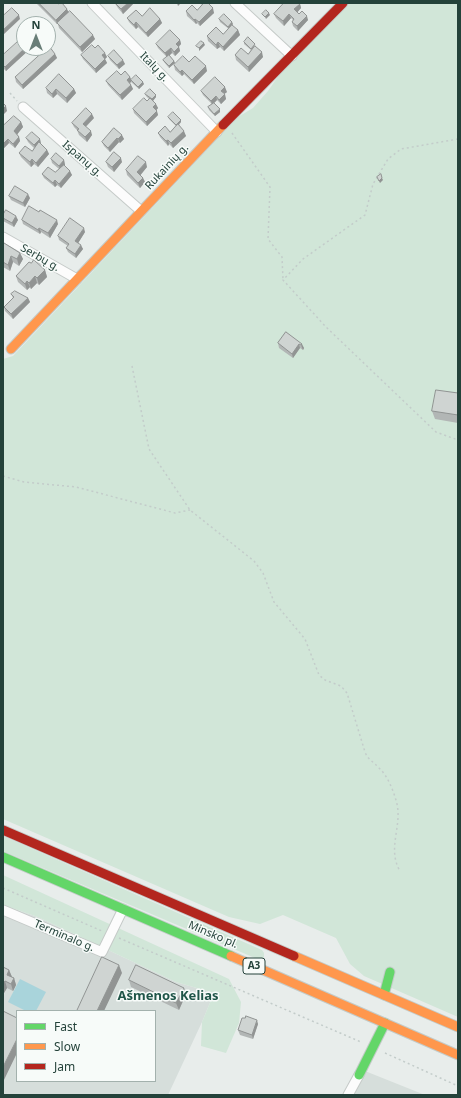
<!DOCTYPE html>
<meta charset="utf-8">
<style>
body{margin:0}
#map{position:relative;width:461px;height:1098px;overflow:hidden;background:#e8edeb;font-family:"Noto Sans",sans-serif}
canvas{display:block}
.frame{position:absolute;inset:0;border:4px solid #24423a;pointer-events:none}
.legend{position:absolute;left:16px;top:1010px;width:140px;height:72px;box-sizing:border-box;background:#f7fbf9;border:1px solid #a3b1ad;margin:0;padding:5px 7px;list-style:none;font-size:12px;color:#24423a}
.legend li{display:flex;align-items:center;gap:8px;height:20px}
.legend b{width:20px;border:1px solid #a3b1ad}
.north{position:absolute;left:16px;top:16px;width:40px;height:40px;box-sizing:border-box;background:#f7fbf9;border:1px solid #a3b1ad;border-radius:50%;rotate:0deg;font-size:11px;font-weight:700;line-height:16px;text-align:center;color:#24423a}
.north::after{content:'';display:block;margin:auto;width:14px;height:18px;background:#697e78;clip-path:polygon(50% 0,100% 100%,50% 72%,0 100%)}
</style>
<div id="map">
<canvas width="461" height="1098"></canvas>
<div class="frame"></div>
<ul class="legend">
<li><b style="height:5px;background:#63d668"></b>Fast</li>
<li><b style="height:5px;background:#ff974d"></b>Slow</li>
<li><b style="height:5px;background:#b3261e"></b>Jam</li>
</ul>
<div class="north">N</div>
</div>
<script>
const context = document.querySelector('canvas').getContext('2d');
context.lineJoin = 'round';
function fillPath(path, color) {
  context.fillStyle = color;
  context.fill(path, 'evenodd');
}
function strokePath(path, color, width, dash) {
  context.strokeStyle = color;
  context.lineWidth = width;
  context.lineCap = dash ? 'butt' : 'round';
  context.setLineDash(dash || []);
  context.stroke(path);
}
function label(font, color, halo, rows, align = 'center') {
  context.font = font + ' "Noto Sans",sans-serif';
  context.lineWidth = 3;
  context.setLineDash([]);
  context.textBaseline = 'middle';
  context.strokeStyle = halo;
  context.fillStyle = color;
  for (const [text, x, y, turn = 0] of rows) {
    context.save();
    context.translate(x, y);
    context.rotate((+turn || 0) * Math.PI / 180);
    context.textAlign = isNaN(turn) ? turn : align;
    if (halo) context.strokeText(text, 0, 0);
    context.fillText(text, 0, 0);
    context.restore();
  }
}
fillPath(new Path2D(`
 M 3,905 L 38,917 L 176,982 L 214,993 L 202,1022 L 168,1095 L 3,1095 ZM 17,1011 L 155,1011 L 155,1081 L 17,1081 Z
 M 365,1071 L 425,1095 L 351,1095 Z`), '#d6dedb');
fillPath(new Path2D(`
 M 347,3 L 458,3 L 458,1017 L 364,976 L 350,964 L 336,938 L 283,915 L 260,924 L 229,917 L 3,819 L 3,359 L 13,356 L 238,117 L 253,108 L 268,91 L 279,75 Z
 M 3,836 L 262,950 L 264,953 L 264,958 L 262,961 L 3,851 Z
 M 3,875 L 229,979 L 241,1002 L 239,1023 L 226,1053 L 201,1046 L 202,1022 L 214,993 L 176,982 L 38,917 L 3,905 Z`), '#d1e6d8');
fillPath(new Path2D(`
 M 20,979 L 46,992 L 36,1011 L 26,1011 L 8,1002 Z`), '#a9d4db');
const street = new Path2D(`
 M 92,3 L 217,132
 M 235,3 L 292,56
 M 23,107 L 141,211
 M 3,237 L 77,279
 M 3,910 L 102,952 L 123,909
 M 348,1095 L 359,1075`);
const fast = new Path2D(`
 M 3,857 L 231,956
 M 384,995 L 390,972
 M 359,1075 L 385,1023`);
const slow = new Path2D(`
 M 11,349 L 223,125
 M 231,956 L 458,1055
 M 294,956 L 458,1027`);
const jam = new Path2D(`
 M 223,125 L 343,3
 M 3,830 L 294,956`);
strokePath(street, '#c5cac8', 11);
strokePath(fast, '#c3cbc8', 11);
strokePath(slow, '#c3cbc8', 11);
strokePath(jam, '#c3cbc8', 11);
strokePath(new Path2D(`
 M 10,93 L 17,101
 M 232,133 L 270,187 L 268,239 L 282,257 L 283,280
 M 458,139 L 401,149 L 388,159 L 373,184 L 365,215 L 303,259 L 283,280 L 326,327 L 436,432 L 458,440
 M 132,366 L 149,449 L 190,510 L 254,561 L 263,573 L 274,602 L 305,639 L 319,675 L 325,680 L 341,686 L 347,693 L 365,752 C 368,760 374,762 379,768 C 388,776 394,792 397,804 C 402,827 387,849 400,871
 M 3,476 L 24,482 L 76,487 L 175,513 L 190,510
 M 3,888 L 102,931
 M 119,938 L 361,1042
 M 385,1053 L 458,1086`), '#c3ccca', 1.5, [2, 3]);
strokePath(street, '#fcfcfc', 9);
strokePath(fast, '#63d668', 9);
strokePath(slow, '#ff974d', 9);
strokePath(jam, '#b3261e', 9);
fillPath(new Path2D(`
 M 36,3 L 57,3 L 69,12 L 95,39 L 82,52 L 59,28 L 58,24 L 57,24 Z
 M 115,3 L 133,3 L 133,4 L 123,14 L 118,8 L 116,5 Z
 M 201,3 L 208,3 L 214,13 L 200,26 L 197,23 L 196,24 L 187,16 L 186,11 L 197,10 L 202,5 Z
 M 300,4 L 301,8 L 297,12 L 308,20 L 298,31 L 293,26 L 292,22 L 293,20 L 291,18 L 284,26 L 276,18 L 274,14 Z
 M 142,16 L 160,19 L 162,23 L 148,37 L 138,27 L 136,29 L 129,22 L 127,18 Z
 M 219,19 L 233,24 L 229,29 L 220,22 Z
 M 238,30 L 240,35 L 224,51 L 220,47 L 217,49 L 208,41 L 207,36 L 223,34 Z
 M 180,40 L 181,44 L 179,47 L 180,51 L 175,56 L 172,53 L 169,55 L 174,61 L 175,63 L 169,68 L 164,62 L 163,60 L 167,57 L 158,48 L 156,44 Z
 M 244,42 L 256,46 L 256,47 L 263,57 L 249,72 L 236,60 L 235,55 L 248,54 L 251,50 L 244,44 Z
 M 24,48 L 31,48 L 6,71 L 3,68 L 3,55 Z
 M 95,48 L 107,57 L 105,59 L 107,63 L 96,73 L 83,59 L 81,55 Z
 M 55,54 L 57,58 L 23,89 L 16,82 L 15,77 Z
 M 108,56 L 125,64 L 119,69 L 110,60 Z
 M 189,62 L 207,71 L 194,84 L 184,74 L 182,76 L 175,70 L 174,65 Z
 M 121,75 L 130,77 L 131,80 L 144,84 L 139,89 L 131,82 L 130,83 L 133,89 L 122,100 L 108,85 L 106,81 Z
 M 46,88 L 74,89 L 76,93 L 67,103 L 57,94 L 53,98 L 47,93 Z
 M 201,91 L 227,92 L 224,94 L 226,99 L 221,104 L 217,100 L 214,103 L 220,112 L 215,116 L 209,110 L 208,107 L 212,104 L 203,95 Z
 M 145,94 L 156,97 L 153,101 L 158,108 L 156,110 L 158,115 L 147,126 L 134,113 L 133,109 L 147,101 L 149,99 L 146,96 Z
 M 168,117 L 181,122 L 179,125 L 186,136 L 173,148 L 169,144 L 168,146 L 160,137 L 158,133 L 170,132 L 176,126 L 169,119 Z
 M 94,118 L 86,127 L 92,135 L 87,142 L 79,135 L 77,130 L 74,127 L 72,123 Z
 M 21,122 L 23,127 L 17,134 L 19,137 L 20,141 L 15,148 L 9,143 L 3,149 L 3,126 Z
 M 114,128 L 124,139 L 120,143 L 119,142 L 110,152 L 104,146 L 102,142 Z
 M 26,138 L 40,139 L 41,144 L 47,150 L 49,154 L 38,167 L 34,164 L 31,167 L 21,157 L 19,153 L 32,151 L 34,148 L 28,142 Z
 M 51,159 L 64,160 L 65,165 L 64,166 L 72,175 L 61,188 L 57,185 L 55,187 L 44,178 L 42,174 L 55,172 L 59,169 L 52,163 Z
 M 106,162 L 122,162 L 114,172 L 108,167 Z
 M 147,167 L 140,175 L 143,178 L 145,182 L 140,188 L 127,175 L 126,170 Z
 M 9,196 L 30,198 L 25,207 L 11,200 Z
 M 3,215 L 18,220 L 14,227 L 3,221 Z
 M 22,220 L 58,224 L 50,238 L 41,232 L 40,234 L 23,224 Z
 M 85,232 L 78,243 L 83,249 L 76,258 L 68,252 L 66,248 L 68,246 L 59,240 L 58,236 Z
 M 3,247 L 20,253 L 23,259 L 19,266 L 13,262 L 10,271 L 3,267 Z
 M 31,263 L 45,270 L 47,277 L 39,285 L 37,283 L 31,289 L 30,287 L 27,290 L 18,282 L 16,276 Z
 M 11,294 L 28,298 L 30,302 L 13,319 L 5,311 L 4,307 L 13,298 Z
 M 286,332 L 304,348 L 303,350 L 300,348 L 293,358 L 279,348 L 278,343 Z
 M 458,393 L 458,423 L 435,419 L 432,411 Z
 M 3,967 L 9,970 L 12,977 L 11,977 L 14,978 L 16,985 L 13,991 L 7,988 L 4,993 L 3,992 Z
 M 129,980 L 186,994 L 179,1010 L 131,987 Z
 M 245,1018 L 258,1024 L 253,1039 L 240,1035 L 238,1030 Z`), '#b2b6b5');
fillPath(new Path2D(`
 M 128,3 L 133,3 L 133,4 L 123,14 L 121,9 Z
 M 177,3 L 181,3 L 178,6 Z
 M 300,4 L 301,8 L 296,14 L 294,9 Z
 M 213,8 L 214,13 L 200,26 L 199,22 Z
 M 67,9 L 69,13 L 57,24 L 56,20 Z
 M 269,13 L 270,15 L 266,19 L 265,17 Z
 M 289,14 L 291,18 L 284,26 L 283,21 Z
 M 19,15 L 20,19 L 3,35 L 3,30 Z
 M 307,16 L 308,20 L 298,31 L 297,26 Z
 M 160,19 L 162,23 L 148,37 L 146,33 Z
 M 195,19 L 197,23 L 196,24 L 194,20 Z
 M 136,22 L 138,27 L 136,29 L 134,25 Z
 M 232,22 L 233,24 L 229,29 L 228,27 Z
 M 238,30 L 240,35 L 224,51 L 223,47 Z
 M 93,35 L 95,39 L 82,52 L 80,47 Z
 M 180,40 L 181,44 L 177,48 L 176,44 Z
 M 218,42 L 220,47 L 217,49 L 216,45 Z
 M 204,43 L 205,45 L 199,51 L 199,48 Z
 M 179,47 L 180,51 L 175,56 L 174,52 Z
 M 25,48 L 31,48 L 6,71 L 5,67 Z
 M 171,48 L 172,53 L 167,58 L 165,53 Z
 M 262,52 L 263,57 L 249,72 L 248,67 Z
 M 105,53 L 107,57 L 104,60 L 102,55 Z
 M 55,54 L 57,58 L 23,89 L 22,85 Z
 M 105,59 L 107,63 L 96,73 L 95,69 Z
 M 123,60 L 125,64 L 119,69 L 117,65 Z
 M 174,61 L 175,63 L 169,68 L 169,66 Z
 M 206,66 L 207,71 L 194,84 L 192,80 Z
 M 182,70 L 184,74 L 182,76 L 180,72 Z
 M 130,77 L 132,81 L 131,80 L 131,82 L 128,84 L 127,80 Z
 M 143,82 L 144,84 L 139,89 L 138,87 Z
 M 131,85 L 133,89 L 122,100 L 120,95 Z
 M 225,87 L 227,92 L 223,95 L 221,91 Z
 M 56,89 L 57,94 L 53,98 L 52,94 Z
 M 74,89 L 76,93 L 67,103 L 66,98 Z
 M 225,94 L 226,99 L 221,104 L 219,100 Z
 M 156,95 L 156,97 L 152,102 L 151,100 Z
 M 216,96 L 217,100 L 212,105 L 211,101 Z
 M 156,104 L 158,108 L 155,112 L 153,107 Z
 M 6,106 L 7,111 L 3,115 L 3,109 Z
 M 220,109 L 220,112 L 215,116 L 214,114 Z
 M 157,111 L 158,115 L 147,126 L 146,122 Z
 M 92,114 L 94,118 L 84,128 L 83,124 Z
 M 181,120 L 181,122 L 176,127 L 176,125 Z
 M 21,122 L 23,127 L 16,136 L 14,131 Z
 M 91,131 L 92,135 L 87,142 L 85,137 Z
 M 184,131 L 186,136 L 173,148 L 171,143 Z
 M 122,135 L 124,139 L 120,143 L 118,139 Z
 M 19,137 L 20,141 L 15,148 L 13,144 Z
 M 117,138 L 119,142 L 110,152 L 108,148 Z
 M 8,139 L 9,143 L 3,149 L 3,144 Z
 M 40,139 L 41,144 L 36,150 L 34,145 Z
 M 168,140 L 169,144 L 168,146 L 166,141 Z
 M 47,150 L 49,154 L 38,167 L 36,163 Z
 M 121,158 L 122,162 L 114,172 L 112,167 Z
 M 32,159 L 34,164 L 31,167 L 30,162 Z
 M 64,160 L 65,165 L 60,170 L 59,166 Z
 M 146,162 L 147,167 L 139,177 L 137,172 Z
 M 70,171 L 72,175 L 61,188 L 59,184 Z
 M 143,178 L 145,182 L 140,188 L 138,183 Z
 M 382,178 L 383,180 L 380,183 L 379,181 Z
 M 55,180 L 57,185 L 55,187 L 53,183 Z
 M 28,194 L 30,198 L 25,207 L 23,203 Z
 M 16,216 L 18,220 L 14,227 L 12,223 Z
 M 57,220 L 58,224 L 50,238 L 48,233 Z
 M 39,228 L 41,232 L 40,234 L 38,230 Z
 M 84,228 L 85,232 L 77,245 L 75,241 Z
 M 81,245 L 83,249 L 76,258 L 75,254 Z
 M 20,253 L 23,259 L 19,266 L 17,259 Z
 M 11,256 L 13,262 L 10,271 L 8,265 Z
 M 45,270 L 47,277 L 39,285 L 37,278 Z
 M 35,276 L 37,283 L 31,289 L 29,283 Z
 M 27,281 L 30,287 L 27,290 L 25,284 Z
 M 28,298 L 30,302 L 13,319 L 11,314 Z
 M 299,344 L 300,348 L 293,358 L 292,354 Z
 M 302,344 L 304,348 L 303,350 L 301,345 Z
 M 119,965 L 122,973 L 104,1011 L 97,1011 Z
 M 9,970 L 12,977 L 9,982 L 7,975 Z
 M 14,978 L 16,985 L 13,991 L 11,984 Z
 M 5,981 L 7,988 L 4,993 L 3,989 L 3,984 Z
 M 184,988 L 186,994 L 179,1010 L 176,1003 Z
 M 257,1020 L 258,1024 L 253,1039 L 252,1035 Z
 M 17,1039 L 17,1053 L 3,1082 L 3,1067 Z`), '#919493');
const building = new Path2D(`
 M 39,3 L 57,3 L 58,4 L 60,3 L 62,3 L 67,9 L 56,20 Z
 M 117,3 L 128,3 L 121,9 L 116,4 Z
 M 204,3 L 208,3 L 213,8 L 199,22 L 195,19 L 194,20 L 186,11 L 192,5 L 197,10 Z
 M 284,3 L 299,3 L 300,4 L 294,9 L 299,14 L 302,11 L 307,16 L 297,26 L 292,22 L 294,19 L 289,14 L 283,21 L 274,14 Z
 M 12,8 L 19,15 L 3,30 L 3,16 Z
 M 150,8 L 160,19 L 146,33 L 136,22 L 134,25 L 127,18 L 136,10 L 142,16 Z
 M 266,10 L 269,13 L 265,17 L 262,14 Z
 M 70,11 L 93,35 L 80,47 L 57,23 Z
 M 224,14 L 232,22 L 228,27 L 219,19 Z
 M 232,25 L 238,30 L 223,47 L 218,42 L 216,45 L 207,36 L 216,27 L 223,34 Z
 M 170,30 L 180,40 L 176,44 L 179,47 L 174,52 L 171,48 L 165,53 L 156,44 Z
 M 24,36 L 24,48 L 25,48 L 5,67 L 3,65 L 3,55 Z
 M 248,37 L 255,44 L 251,49 L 244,42 Z
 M 201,41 L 204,43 L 199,48 L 196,46 Z
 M 92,45 L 95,48 L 98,45 L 105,53 L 102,55 L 105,59 L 95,69 L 81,55 Z
 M 49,46 L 55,54 L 22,85 L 15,77 L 47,48 L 48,48 Z
 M 255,46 L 262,52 L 248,67 L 235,55 L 241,48 L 248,54 Z
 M 114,50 L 123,60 L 117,65 L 108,56 Z
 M 169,55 L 174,61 L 169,66 L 163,60 Z
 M 183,56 L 189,62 L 195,56 L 206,66 L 192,80 L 182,70 L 180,72 L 174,65 Z
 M 117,71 L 121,75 L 125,71 L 130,77 L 127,80 L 131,85 L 120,95 L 106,81 Z
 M 59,74 L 74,89 L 66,98 L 56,89 L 52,94 L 46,88 Z
 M 136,75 L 143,82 L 138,87 L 131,80 Z
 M 215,77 L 225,87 L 221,91 L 225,94 L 219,100 L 216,96 L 211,101 L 201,91 Z
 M 150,89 L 156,95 L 152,99 L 145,94 Z
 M 144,98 L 147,101 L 150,98 L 156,104 L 153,107 L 157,111 L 146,122 L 133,109 Z
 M 3,103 L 6,106 L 3,109 Z
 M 214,103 L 220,109 L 214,114 L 208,107 Z
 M 86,108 L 92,114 L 83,124 L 91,131 L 85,137 L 77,130 L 79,129 L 72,123 Z
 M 173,112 L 181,120 L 176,125 L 168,117 Z
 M 14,116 L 21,122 L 14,131 L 19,137 L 13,144 L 8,139 L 3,144 L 3,126 Z
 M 178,124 L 184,131 L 171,143 L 168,140 L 166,141 L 158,133 L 165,126 L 170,132 Z
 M 114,128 L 122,135 L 118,139 L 117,138 L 108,148 L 102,142 Z
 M 32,132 L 40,139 L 34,145 L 26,138 Z
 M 39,142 L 47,150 L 36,163 L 32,159 L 30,162 L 19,153 L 25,146 L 32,151 Z
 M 114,152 L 121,158 L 112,167 L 106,162 Z
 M 56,153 L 64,160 L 59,166 L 51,159 Z
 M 138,156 L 146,162 L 137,172 L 143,178 L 138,183 L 126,170 Z
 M 64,165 L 70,171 L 59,184 L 55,180 L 53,183 L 42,174 L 48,167 L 55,172 Z
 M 381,174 L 382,178 L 379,181 L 377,177 Z
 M 15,186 L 28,194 L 23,203 L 9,196 Z
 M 29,206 L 39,212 L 40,210 L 57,220 L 48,233 L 39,228 L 38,230 L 22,220 Z
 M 6,210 L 16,216 L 12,223 L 3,218 L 3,215 Z
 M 70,218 L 84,228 L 75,241 L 81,245 L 75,254 L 66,248 L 69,244 L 58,236 Z
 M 4,243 L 20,253 L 17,259 L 11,256 L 8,265 L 3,262 L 3,247 Z
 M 34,260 L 45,270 L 37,278 L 35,276 L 29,283 L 27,281 L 25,284 L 16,276 L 29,262 L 31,263 Z
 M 15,291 L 28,298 L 11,314 L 4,307 L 14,297 L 11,294 Z
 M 286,332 L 302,344 L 301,345 L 299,344 L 292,354 L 278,343 Z
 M 436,390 L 458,393 L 458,415 L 432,411 Z
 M 102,957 L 119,965 L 97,1011 L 77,1011 Z
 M 136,965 L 184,988 L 176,1003 L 129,980 Z
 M 3,967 L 9,970 L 7,975 L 14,978 L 11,984 L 5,981 L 3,984 Z
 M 3,1011 L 17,1018 L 17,1039 L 3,1067 Z
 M 246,1016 L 257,1020 L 252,1035 L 238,1030 L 242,1018 L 245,1018 Z`);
fillPath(building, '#cfd4d2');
strokePath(building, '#919493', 1);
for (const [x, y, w] of [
 [254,966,22]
]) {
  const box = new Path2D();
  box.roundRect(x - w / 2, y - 8, w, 16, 3);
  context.fillStyle = '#f7fbf9';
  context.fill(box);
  strokePath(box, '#24423a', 1);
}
label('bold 10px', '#24423a', null, [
 ["A3",254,966]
]);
label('11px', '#24423a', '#f7fbf9', [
 ["Italų g.",154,67,46],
 ["Ispanų g.",82,159,41],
 ["Rukainių g.",167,167,-47],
 ["Serbų g.",40,258,30],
 ["Minsko pl.",213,935,23],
 ["Terminalo g.",64,936,23]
]);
label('bold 13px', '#1f5548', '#f7fbf9', [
 ["Ašmenos Kelias",168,996]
]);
</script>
